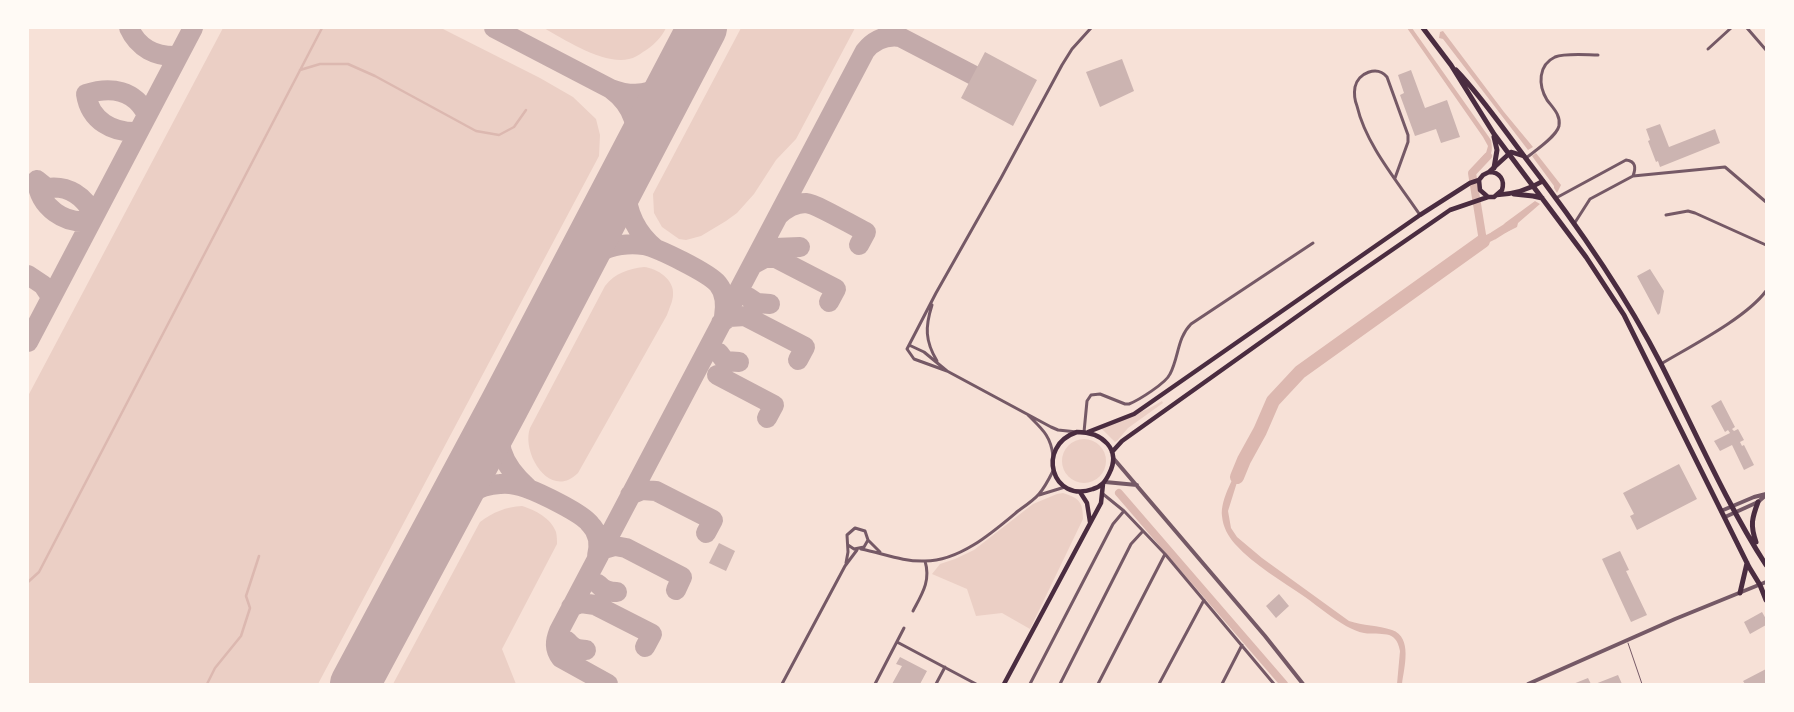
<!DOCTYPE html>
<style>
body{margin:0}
#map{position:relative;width:1794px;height:712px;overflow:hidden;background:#f7e1d7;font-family:Spectral,serif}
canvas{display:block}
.frame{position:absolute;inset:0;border:29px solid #fffaf5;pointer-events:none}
</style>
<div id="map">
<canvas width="1794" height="712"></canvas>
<div class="frame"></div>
</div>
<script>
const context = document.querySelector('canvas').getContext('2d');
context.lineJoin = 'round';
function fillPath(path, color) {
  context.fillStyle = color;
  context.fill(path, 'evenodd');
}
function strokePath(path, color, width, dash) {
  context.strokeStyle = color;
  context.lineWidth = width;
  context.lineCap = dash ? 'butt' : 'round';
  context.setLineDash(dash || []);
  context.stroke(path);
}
fillPath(new Path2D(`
 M 223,28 L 441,28 L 540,78 L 573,97 L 596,119 L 600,135 L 599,156 L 318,684 L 28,684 L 28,396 Z
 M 544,28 L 666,28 C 661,38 653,46 643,52 C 639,55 634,58 629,59 C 604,65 565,40 544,28 Z
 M 741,28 L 855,28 L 796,139 L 776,160 L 754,194 L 737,213 L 726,221 L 701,236 L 686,240 L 679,239 L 662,227 L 654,213 L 653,194 Z
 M 644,267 C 657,268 675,280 673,295 C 673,301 669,309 667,315 L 578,473 C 550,501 521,453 530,428 L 605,286 C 615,273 628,269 644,267 Z
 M 1162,401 L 1163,403 L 1128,428 L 1117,441 L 1115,442 L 1101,428 L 1148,409 Z
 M1062 461a22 22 0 1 1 44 0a22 22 0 1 1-44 0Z
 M 1063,493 C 1080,498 1083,503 1083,519 L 1030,629 L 1002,613 L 976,616 L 967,589 L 932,574 L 940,564 L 955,559 L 974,550 L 1033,504 L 1057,494 Z
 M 522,506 C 535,510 551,518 556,532 C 557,536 557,541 557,544 L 502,649 L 516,684 L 393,684 L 480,522 C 493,512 506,507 522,506 Z`), '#ebcfc5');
fillPath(new Path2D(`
 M 1407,28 L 1412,28 L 1491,140 C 1493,152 1492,155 1483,163 L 1480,159 L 1486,153 L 1488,146 L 1483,137 Z
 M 1443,31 L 1504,112 L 1533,147 L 1528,150 L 1443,39 L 1439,38 L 1440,32 Z
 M 1536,153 L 1561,185 L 1557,193 L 1554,188 L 1554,186 L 1532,156 Z
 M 1535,201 L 1540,204 L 1518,223 L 1517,227 L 1505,233 L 1502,227 L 1505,223 Z
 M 1244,460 L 1228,511 L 1231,528 L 1237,537 L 1262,558 L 1349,621 C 1363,626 1378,625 1392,630 C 1413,637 1404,668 1402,684 L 1397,684 L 1400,651 C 1396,628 1381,636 1364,633 C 1358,632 1352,629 1346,626 C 1332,618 1319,607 1305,597 C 1282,581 1254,565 1235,544 C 1228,536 1223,527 1222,516 C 1220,500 1235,473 1244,460 Z`), '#dcb8b0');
strokePath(new Path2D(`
 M 300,70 L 320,64 L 348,64 L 375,76 L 476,131 L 499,135 L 514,127 L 526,110
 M 28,582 L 39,572 L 322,28
 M 207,684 L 215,668 L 241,636 L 250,608 L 246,596 L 259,556`), '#dcb8b0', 2.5);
strokePath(new Path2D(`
 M 1488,156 L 1472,173 L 1483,241 L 1493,236 L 1512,224
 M 1119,493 L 1284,684`), '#dcb8b0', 8);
strokePath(new Path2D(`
 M 1237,477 L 1244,460 L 1260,431 L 1273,401 L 1300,372 L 1483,241`), '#dcb8b0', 14);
strokePath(new Path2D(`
 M 129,28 C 138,48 156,57 178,56
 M 494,28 L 611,89 C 640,100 662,92 681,68
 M 611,89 C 634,106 641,130 634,158 C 631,168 627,177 626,188 C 626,212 637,234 656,249
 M 138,132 C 113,133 90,121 86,94 C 111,86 135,90 147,115
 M 37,180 C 39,207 65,226 92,220
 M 37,180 L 47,188 C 68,185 85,196 94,216
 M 778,216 C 786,208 795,203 806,203 C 817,204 853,226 866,232 L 859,245
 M 775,248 L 800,247
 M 752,265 L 765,258 L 776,258 L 836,289 L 829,302
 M 575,270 C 588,259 602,247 621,245 C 628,244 637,244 644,245 C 658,248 709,273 718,284 C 726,294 726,305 724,317
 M 28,275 L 43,285 L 51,297
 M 748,297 L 757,303 L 770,304
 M 721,323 L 729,317 L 745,316 L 805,347 L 798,360
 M 28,342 L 193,28
 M 719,353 L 725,361 L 739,362
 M 717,375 L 774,405 L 767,418
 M 504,406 C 494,442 500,463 528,488
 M 630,495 L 642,490 L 656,491 L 713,520 L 706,533
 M 442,519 C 456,501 476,485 500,484 C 509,483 518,485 526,488 C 540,493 582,513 590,524 C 599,533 600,544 597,556
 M 601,550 L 615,546 L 626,548 L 682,577 L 676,590
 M 598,584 C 604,590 608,592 617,592
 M 571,607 L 581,603 L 595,605 L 652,634 L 645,647
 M 567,641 C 573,648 576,649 586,650
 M 608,684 L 561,658 C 554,649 555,641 559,631 L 865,51 C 874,40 885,35 900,37 L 973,75`), '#c3aaaa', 20);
strokePath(new Path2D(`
 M 355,684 L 504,406 L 702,28`), '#c3aaaa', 50);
fillPath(new Path2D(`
 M 985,52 L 1037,80 L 1013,126 L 961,98 Z
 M 1122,59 L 1134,91 L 1100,107 L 1086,72 Z
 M 1411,70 L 1425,108 L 1447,100 L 1460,137 L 1441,143 L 1436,129 L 1415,136 L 1400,95 L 1404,93 L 1398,75 Z
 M 1660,124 L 1669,147 L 1715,129 L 1720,143 L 1660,167 L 1658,161 L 1656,162 L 1648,141 L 1650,140 L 1646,129 Z
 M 1650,269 L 1664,291 L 1660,313 L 1658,315 L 1637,276 Z
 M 1721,400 L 1735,427 L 1732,429 L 1734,431 L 1738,429 L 1744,440 L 1740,442 L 1742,446 L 1744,445 L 1754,465 L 1744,470 L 1732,445 L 1720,451 L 1714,441 L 1730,433 L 1728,430 L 1725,432 L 1711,406 Z
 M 1679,464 L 1697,499 L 1637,530 L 1630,516 L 1634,514 L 1623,493 Z
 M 719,543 L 735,551 L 726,571 L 709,563 Z
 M 1620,551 L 1629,570 L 1626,571 L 1647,615 L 1631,622 L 1602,559 Z
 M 1279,594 L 1289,606 L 1276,618 L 1266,606 Z
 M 1762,612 L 1766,619 L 1766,625 L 1750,634 L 1744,622 Z
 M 900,657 L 927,671 L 920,684 L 892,684 L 902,666 L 896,664 Z
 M 1766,669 L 1766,684 L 1745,684 L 1743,681 Z
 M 1618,675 L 1622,684 L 1595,684 Z
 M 1588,678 L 1591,684 L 1573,684 Z`), '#ccb4b1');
strokePath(new Path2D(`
 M 1628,643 L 1642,684`), '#755966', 1);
strokePath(new Path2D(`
 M 1747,28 L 1766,50
 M 1708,49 L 1731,28
 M 1526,158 C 1535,151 1556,137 1559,126 C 1561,115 1553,108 1547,100 C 1538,85 1538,65 1555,57 C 1565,53 1587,55 1598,55
 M 1395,178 L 1408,142 L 1408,135 L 1387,77 C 1377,65 1358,73 1355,87 C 1354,93 1355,101 1357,106 C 1366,145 1398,182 1420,215
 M 1556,198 L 1626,160 C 1636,161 1636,168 1633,176
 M 1666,215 L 1688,211 L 1695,213 L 1766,245
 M 1574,224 L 1590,199 L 1633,176 L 1725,167 L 1766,202
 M 932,305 C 925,327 925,341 937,361
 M 909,345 L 924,352 L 947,371 L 914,359 L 907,349 L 936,293 L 1001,178 L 1062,65 L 1072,49 L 1091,28
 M 1661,364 C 1691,346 1746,318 1766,291
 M 947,371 L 1051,427 L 1058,430 L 1077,432
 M 1028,415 C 1042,429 1051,436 1053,456
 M 1084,432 L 1087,401 L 1091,395 L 1100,394 L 1125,404 L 1129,404 C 1139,400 1166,383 1170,374 C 1179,357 1177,338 1191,324 L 1313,243
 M 1103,494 L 1124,511 L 1165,554 L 1274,684
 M 1039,495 L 1065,487
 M 868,540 L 880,552
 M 861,549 C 882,553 903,562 925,561 C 960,561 993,532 1018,511 C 1025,506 1034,500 1039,494 C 1045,487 1049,479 1053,471
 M 846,563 L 848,552 L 847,535 L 855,528 L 865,531 L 868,540 L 864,547 L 854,549 L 848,545
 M 913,611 C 922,594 931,581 925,561
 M 897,642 L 976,684
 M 782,684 L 845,566 L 857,550
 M 875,684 L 904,628
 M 936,684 L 945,667
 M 1030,684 L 1113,524 L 1124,511
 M 1060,684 L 1131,544 L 1143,531
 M 1098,684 L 1165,554
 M 1159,684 L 1204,600
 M 1222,684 L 1242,645`), '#755966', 3);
strokePath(new Path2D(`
 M 1114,459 L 1265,636 L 1303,684
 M 1105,482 L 1137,485
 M 1721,511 L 1754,497 L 1766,494
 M 1725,517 L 1758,502 L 1766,495
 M 1528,684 L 1675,619 L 1766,582`), '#755966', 4);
strokePath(new Path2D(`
 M 1489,172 C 1500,172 1505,180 1502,190 L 1494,197 L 1488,197 L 1480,190 L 1479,180 L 1483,175 L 1489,172 L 1511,152 L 1524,156
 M 1497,195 C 1515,194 1528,190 1543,181
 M 1077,432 C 1102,432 1122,449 1109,474 C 1105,482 1102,486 1093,489 C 1052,504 1035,446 1077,432 Z
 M 1088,432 L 1134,414 L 1420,215 L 1470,183 L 1479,180
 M 1112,452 L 1122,441 L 1344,283 L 1450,210 L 1488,197
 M 1080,492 L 1087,503 L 1090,522
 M 1004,684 L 1101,503 L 1103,484`), '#4a2c40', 4.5);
strokePath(new Path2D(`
 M 1423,28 L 1451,65 L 1494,134 L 1586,257 L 1624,315 L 1749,567 L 1760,585 L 1766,600
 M 1456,70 C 1481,96 1502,127 1524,156 C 1575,222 1623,290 1661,364 C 1695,431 1726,503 1766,565
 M 1494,168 L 1497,150 L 1494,137
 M 1514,194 L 1533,196 L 1542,198
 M 1756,542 C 1750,525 1752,518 1758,502
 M 1740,593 L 1747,563`), '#4a2c40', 5);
</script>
